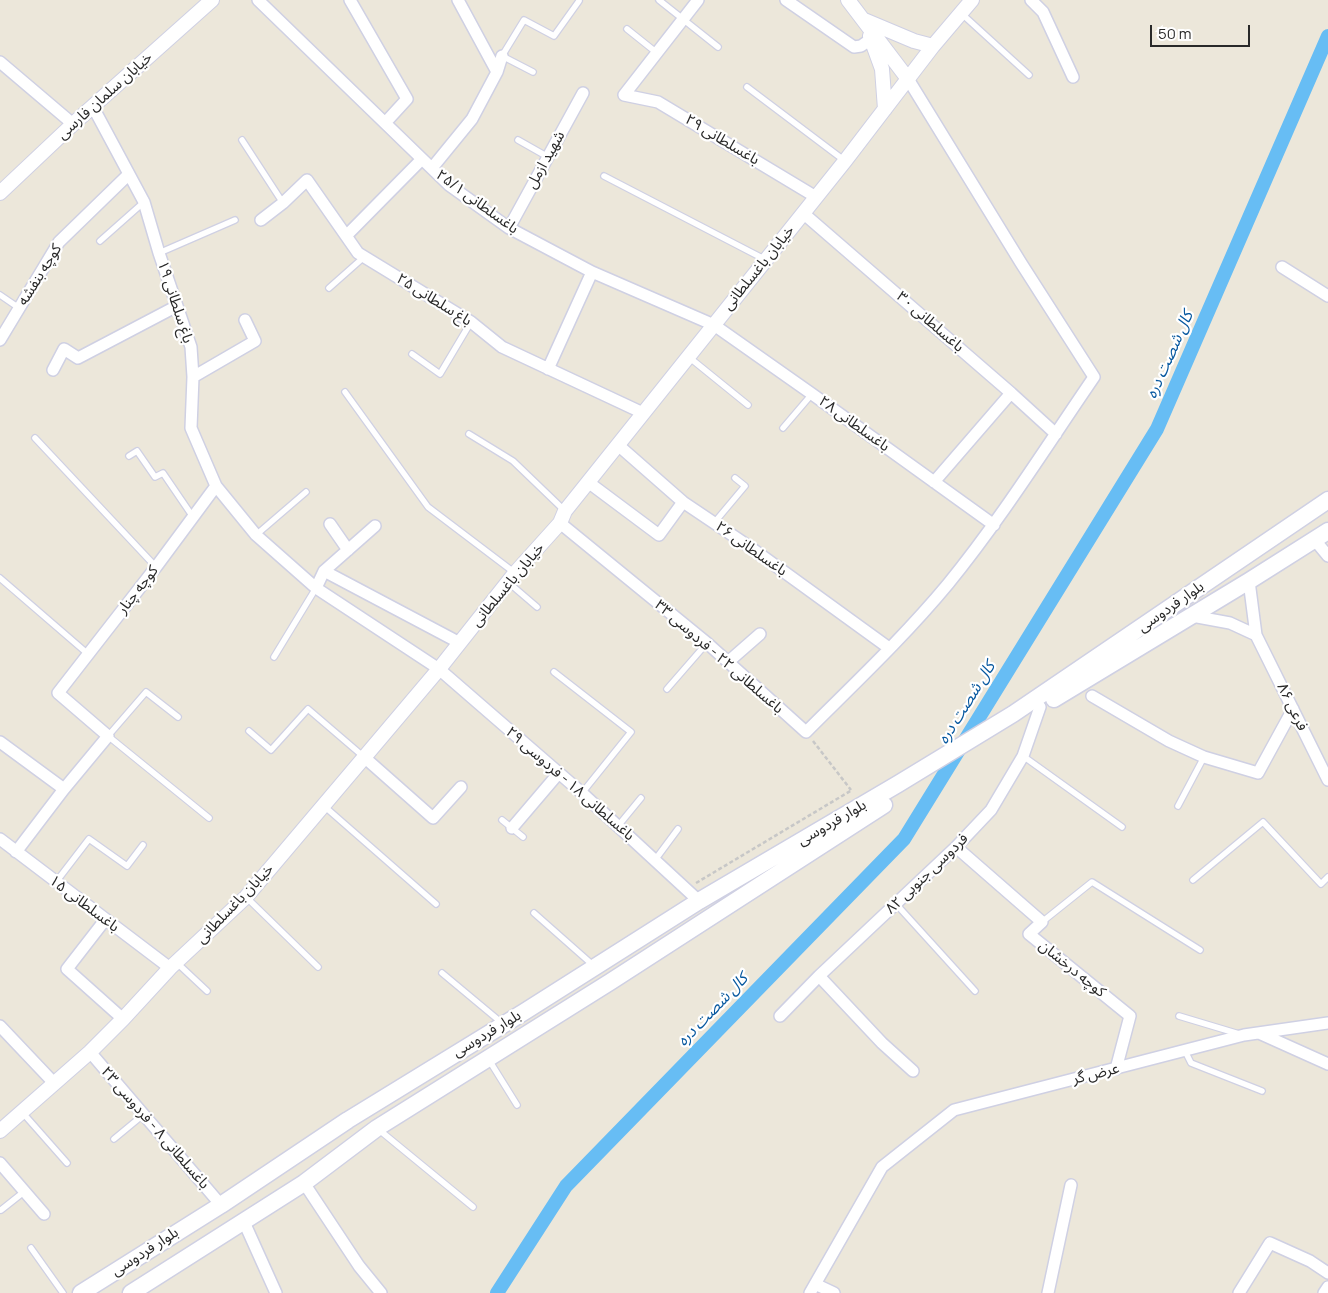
<!DOCTYPE html>
<meta charset="utf-8">
<style>
body{margin:0}
#map{position:relative;width:1328px;height:1293px;overflow:hidden;background:#ece7da;font-family:Manrope,sans-serif}
canvas{display:block}
.scale{position:absolute;left:1150px;top:25px;width:100px;height:22px;box-sizing:border-box;border:2px solid #292929;border-top:0;padding-left:6px;font-size:15px;line-height:18px;white-space:nowrap;color:#292929;-webkit-text-stroke:4px #fff;paint-order:stroke}
</style>
<div id="map">
<canvas width="1328" height="1293"></canvas>
<div class="scale">50 m</div>
</div>
<script>
const context = document.querySelector('canvas').getContext('2d');
context.lineJoin = 'round';
function strokePath(path, color, width, dash) {
  context.strokeStyle = color;
  context.lineWidth = width;
  context.lineCap = dash ? 'butt' : 'round';
  context.setLineDash(dash || []);
  context.stroke(path);
}
function label(font, color, halo, rows, align = 'center') {
  context.font = font + ' Manrope,"Noto Sans Arabic",sans-serif';
  context.lineWidth = 4.5;
  context.setLineDash([]);
  context.textBaseline = 'middle';
  context.strokeStyle = halo;
  context.fillStyle = color;
  for (const [text, x, y, turn = 0] of rows) {
    context.save();
    context.translate(x, y);
    context.rotate((+turn || 0) * Math.PI / 180);
    context.textAlign = isNaN(turn) ? turn : align;
    if (halo) context.strokeText(text, 0, 0);
    context.fillText(text, 0, 0);
    context.restore();
  }
}
strokePath(new Path2D(`
 M 497,1293 L 566,1186 L 904,839 L 1157,429 L 1328,36`), '#67bdf4', 14);
const service = new Path2D(`
 M 659,0 L 718,47
 M 962,14 L 1029,75
 M 627,29 L 657,53
 M 533,72 L 502,56 L 524,20 L 554,36 L 579,1
 M 747,87 L 845,161
 M 242,140 L 283,203
 M 518,140 L 548,157
 M 604,176 L 766,260
 M 100,241 L 144,202
 M 159,253 L 235,220
 M 329,288 L 364,257
 M 0,295 L 19,308
 M 412,354 L 440,374 L 471,322
 M 690,358 L 748,405
 M 345,392 L 428,507 L 515,573
 M 783,428 L 812,394
 M 469,434 L 513,461 L 565,511
 M 35,438 L 156,567
 M 129,456 L 137,451 L 155,477 L 163,473 L 193,517
 M 714,523 L 745,486 L 735,478
 M 256,535 L 306,492
 M 0,578 L 88,654
 M 509,583 L 537,607
 M 274,657 L 316,588
 M 554,672 L 631,732 L 582,793
 M 667,689 L 707,643
 M 178,717 L 146,692 L 108,736 L 209,818
 M 249,731 L 271,750 L 308,709 L 364,757
 M 1023,756 L 1122,827
 M 324,806 L 436,904
 M 1178,806 L 1204,757
 M 502,820 L 523,837
 M 618,826 L 641,798
 M 655,860 L 678,829
 M 1193,880 L 1263,822 L 1321,884 L 1328,877
 M 56,882 L 89,839 L 127,866 L 143,845
 M 246,897 L 318,967
 M 896,904 L 975,991
 M 534,913 L 594,966
 M 1042,922 L 1092,882 L 1200,950
 M 176,962 L 207,991
 M 442,973 L 502,1023
 M 1179,1016 L 1239,1034
 M 1185,1051 L 1191,1063 L 1262,1091
 M 489,1060 L 517,1105
 M 22,1112 L 67,1163
 M 378,1129 L 473,1207
 M 114,1139 L 143,1115
 M 1,1210 L 25,1191
 M 31,1248 L 63,1293`);
const minor = new Path2D(`
 M 258,0 L 449,185 L 509,228 L 592,272 L 714,325 L 812,394 L 994,525
 M 350,0 L 407,99 L 385,123
 M 458,0 L 497,72
 M 698,0 L 624,95 L 658,102 L 816,197
 M 786,0 L 854,47 L 861,46 L 871,39
 M 1031,0 L 1043,12 L 1073,77
 M 0,62 L 73,124
 M 93,107 L 144,202 L 159,253 L 191,347 L 193,377 L 191,428 L 216,486 L 256,535 L 316,588 L 439,669 L 582,793 L 699,901
 M 432,168 L 472,119 L 497,72 L 502,56
 M 803,213 L 1011,393 L 1056,434
 M 261,220 L 283,203 L 307,180 L 358,253 L 471,322 L 502,347 L 643,413
 M 509,228 L 583,93
 M 346,236 L 422,159
 M 1282,267 L 1328,296
 M 0,340 L 59,242 L 129,174
 M 548,369 L 592,272
 M 53,370 L 64,349 L 78,358 L 177,306
 M 193,377 L 255,341 L 245,320
 M 618,445 L 683,502 L 747,545 L 889,648
 M 588,482 L 659,535 L 683,502
 M 934,482 L 1011,393
 M 560,523 L 707,643 L 806,732 C 854,684 904,637 948,584 C 1001,519 1046,447 1094,377 L 1021,263 L 908,79
 M 330,524 L 348,550
 M 1314,539 L 1328,556
 M 324,571 L 460,643
 M 1249,581 L 1256,635 L 1328,780
 M 316,588 L 324,571 L 375,526
 M 1192,616 L 1230,623 L 1256,635
 M 728,662 L 760,634
 M 1092,696 L 1169,741 L 1204,757 L 1258,773 L 1293,709
 M 0,742 L 64,789
 M 364,757 L 433,818 L 461,787
 M 512,828 L 558,774
 M 0,839 L 170,968
 M 956,847 L 1042,922 L 1029,934 L 1130,1016 L 1116,1069
 M 16,852 L 64,789 L 108,736 L 58,693 L 156,567 L 216,486
 M 105,920 L 67,969 L 123,1019
 M 819,976 L 882,1043 L 913,1071
 M 780,1016 L 819,976 L 956,847 L 991,810 L 1023,756 L 1040,707
 M 0,1026 L 54,1083
 M 1259,1033 L 1328,1064
 M 90,1052 L 221,1205
 M 0,1163 L 44,1214
 M 304,1183 L 359,1266 L 381,1293
 M 244,1222 L 276,1293
 M 815,1284 L 834,1293
 M 810,1293 L 882,1167 L 954,1110 L 1244,1035 L 1328,1023
 M 1048,1293 L 1071,1185
 M 1239,1293 L 1270,1243 L 1310,1261 L 1328,1273
 M 1324,1293 L 1328,1287`);
const tertiary = new Path2D(`
 M 848,0 L 908,79
 M 864,20 L 914,41 L 933,46
 M 870,36 L 882,69 L 885,109
 M 0,193 L 73,124 L 212,0
 M 0,1131 L 90,1052 L 123,1019 L 170,968 L 246,897 L 439,669 L 515,573 L 560,523 L 565,511 L 845,161 L 933,46 L 972,0`);
const secondary = new Path2D(`
 M 1054,699 L 1249,581 L 1328,531
 M 81,1293 L 221,1205 L 348,1120 L 524,1012 L 699,901 L 898,784 L 1013,714 L 1328,500
 M 131,1293 L 304,1183 L 377,1128 L 610,982 L 884,805`);
strokePath(service, '#cfd0e3', 8);
strokePath(minor, '#cfd0e3', 14);
strokePath(tertiary, '#cfd0e3', 16);
strokePath(secondary, '#cfd0e3', 19);
strokePath(new Path2D(`
 M 813,741 L 851,790
 M 696,883 L 852,790`), '#c7c7c7', 2.5, [4, 2.5]);
strokePath(service, '#fff', 5.5);
strokePath(minor, '#fff', 11);
strokePath(tertiary, '#fff', 14);
strokePath(secondary, '#fff', 16);
label('15px', '#292929', '#fff', [
 ["خیابان سلمان فارسی",105,96,-42],
 ["باغسلطانی ۲۹",722,140,31],
 ["شهید ازمل",546,160,-61],
 ["باغسلطانی ۲۵/۱",477,202,36],
 ["خیابان باغسلطانی",759,268,-51],
 ["کوچه بنفشه",40,275,-58],
 ["باغ سلطانی ۲۵",434,300,32],
 ["باغ سلطانی ۱۹",175,302,72],
 ["باغسلطانی ۳۰",930,322,41],
 ["باغسلطانی ۲۸",854,424,36],
 ["باغسلطانی ۲۶",751,549,35],
 ["خیابان باغسلطانی",508,585,-50],
 ["کوچه چنار",138,590,-52],
 ["بلوار فردوسی",1171,607,-35],
 ["باغسلطانی ۲۲ - فردوسی ۳۳",719,657,41],
 ["فرعی ۸۶",1292,707,64],
 ["باغسلطانی ۱۸ - فردوسی ۲۹",570,784,41],
 ["بلوار فردوسی",832,823,-30],
 ["فردوسی جنوبی ۸۲",927,874,-44],
 ["باغسلطانی ۱۵",84,904,37],
 ["خیابان باغسلطانی",235,904,-46],
 ["کوچه درخشان",1072,969,39],
 ["بلوار فردوسی",487,1034,-31],
 ["عرض گر",1096,1074,-14],
 ["باغسلطانی ۸ - فردوسی ۲۳",155,1128,49],
 ["بلوار فردوسی",145,1252,-33]
]);
label('italic 16px', '#07589f', '#fff', [
 ["کال شصت دره",1170,355,-66],
 ["کال شصت دره",967,703,-58],
 ["کال شصت دره",713,1010,-46]
]);
</script>
